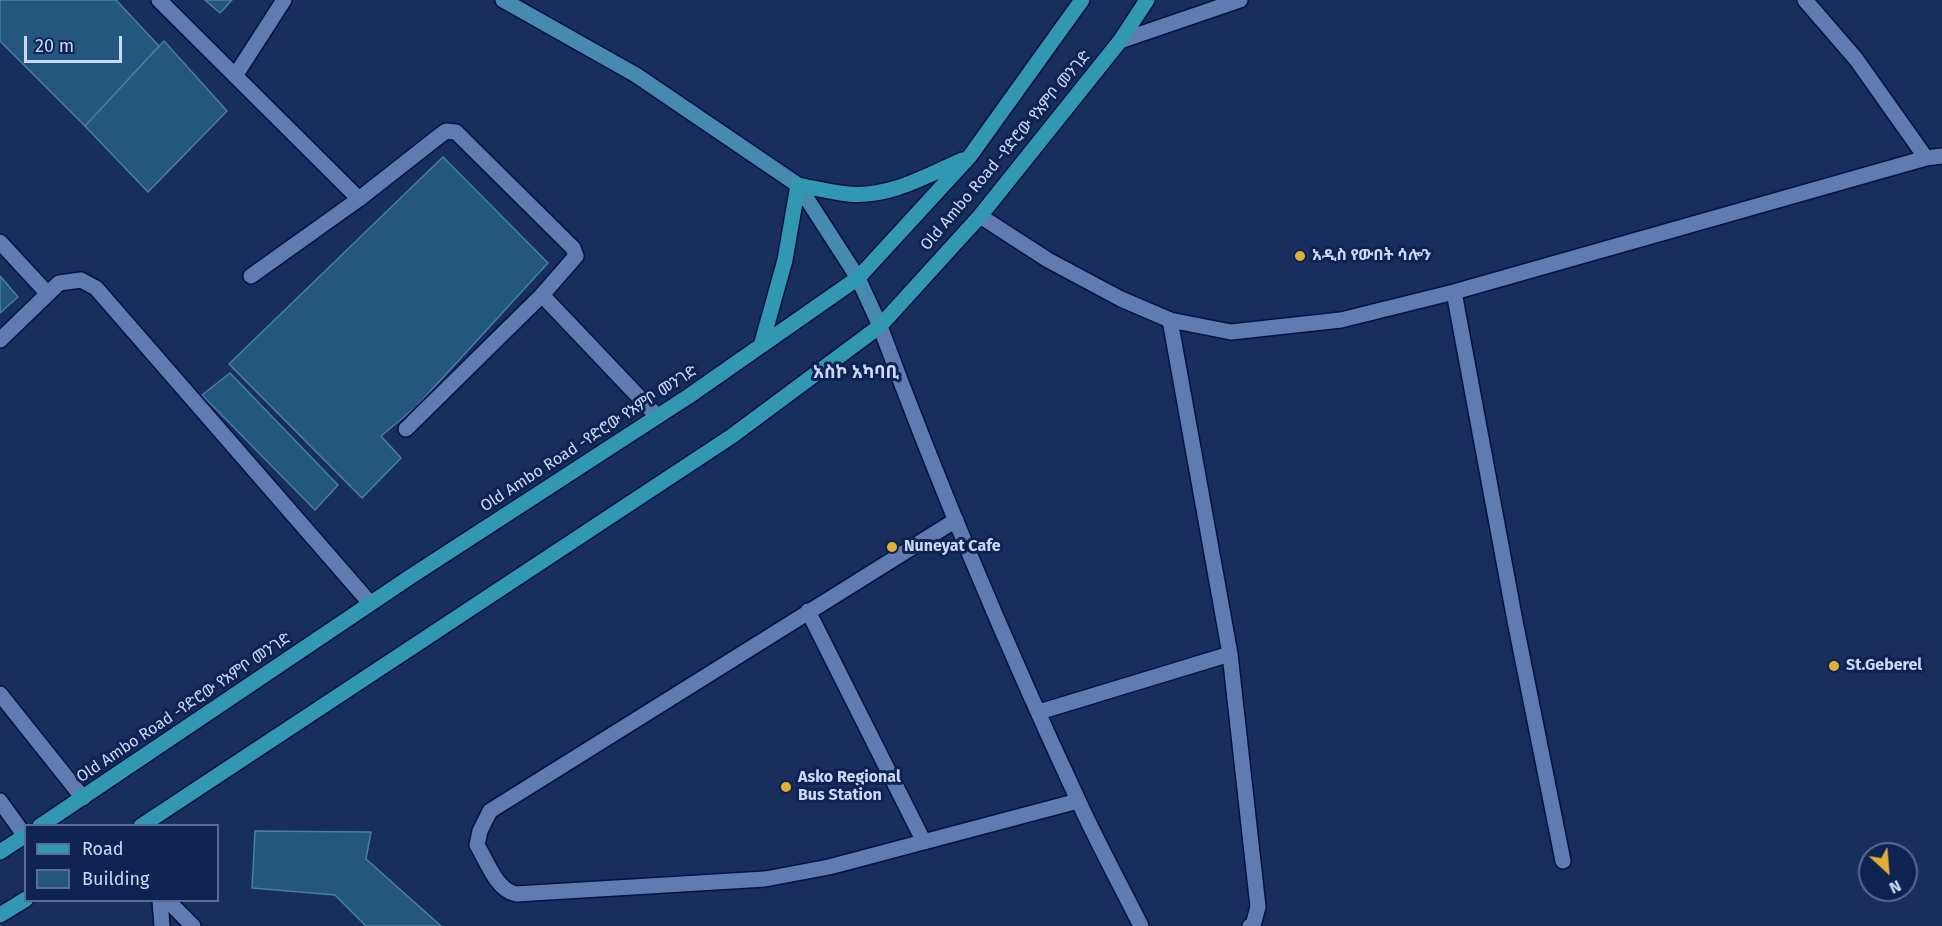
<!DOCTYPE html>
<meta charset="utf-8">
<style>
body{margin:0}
#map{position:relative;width:1942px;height:926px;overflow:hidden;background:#182e5d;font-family:"Fira Sans",sans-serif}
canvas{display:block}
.legend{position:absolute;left:24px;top:824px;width:195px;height:78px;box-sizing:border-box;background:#0f2352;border:2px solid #596c94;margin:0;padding:8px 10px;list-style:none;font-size:18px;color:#c9d9f7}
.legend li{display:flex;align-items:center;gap:12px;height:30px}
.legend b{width:30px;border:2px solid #596c94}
.north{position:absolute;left:1858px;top:842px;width:60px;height:60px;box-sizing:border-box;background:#0f2352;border:2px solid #596c94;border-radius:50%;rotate:154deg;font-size:16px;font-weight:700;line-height:24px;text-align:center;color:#c9d9f7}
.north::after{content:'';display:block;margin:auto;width:21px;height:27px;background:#e3ae35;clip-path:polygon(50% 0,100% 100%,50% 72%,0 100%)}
.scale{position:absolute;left:24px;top:36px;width:98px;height:27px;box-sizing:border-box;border:3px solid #c9d9f7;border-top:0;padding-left:8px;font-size:18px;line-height:21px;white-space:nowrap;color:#c9d9f7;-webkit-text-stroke:4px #0f2352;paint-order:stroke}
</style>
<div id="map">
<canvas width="1942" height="926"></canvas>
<ul class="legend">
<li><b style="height:8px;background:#3197b3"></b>Road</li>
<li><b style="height:16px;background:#23577d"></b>Building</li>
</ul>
<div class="north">N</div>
<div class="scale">20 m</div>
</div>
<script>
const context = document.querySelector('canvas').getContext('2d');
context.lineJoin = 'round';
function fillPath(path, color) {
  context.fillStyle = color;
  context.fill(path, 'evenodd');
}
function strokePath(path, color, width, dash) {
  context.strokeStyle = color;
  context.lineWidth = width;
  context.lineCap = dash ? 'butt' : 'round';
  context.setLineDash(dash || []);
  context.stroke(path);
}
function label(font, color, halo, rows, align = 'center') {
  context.font = font + ' "Fira Sans","Noto Sans Ethiopic",sans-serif';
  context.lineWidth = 6;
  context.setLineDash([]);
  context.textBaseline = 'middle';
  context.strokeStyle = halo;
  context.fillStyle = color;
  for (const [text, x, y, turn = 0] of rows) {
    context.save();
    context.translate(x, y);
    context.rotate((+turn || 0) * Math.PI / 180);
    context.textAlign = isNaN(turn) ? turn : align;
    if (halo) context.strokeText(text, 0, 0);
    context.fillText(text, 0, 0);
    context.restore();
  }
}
const building = new Path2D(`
 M 0,0 L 116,0 L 159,46 L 85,126 L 0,41 Z
 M 205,0 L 232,0 L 220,13 Z
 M 164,41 L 227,111 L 148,192 L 85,126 Z
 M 443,157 L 548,263 L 416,407 L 381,436 L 401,458 L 362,498 L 229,364 Z
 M 0,276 L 18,297 L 0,313 Z
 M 230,373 L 338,485 L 315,510 L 202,395 Z
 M 255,831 L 371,832 L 366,859 L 441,926 L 366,926 L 335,895 L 252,888 Z`);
fillPath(building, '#23577d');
strokePath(building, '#477faa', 1.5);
const lane = new Path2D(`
 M 159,0 L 359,199
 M 235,76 L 284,0
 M 0,242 L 48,294
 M 251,276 L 359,199 L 438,137 L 446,131 L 456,132 L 573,248 L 576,256 L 542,295 L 406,429
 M 542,295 L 657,416
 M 0,340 L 59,283 L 81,280 L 96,288 L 370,603
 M 956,520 L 490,811 L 480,831 L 477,845 C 487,861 496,890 516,894 L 765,879 L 829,867 L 1078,801
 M 808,611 L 924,842
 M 0,694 L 83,798`);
const street = new Path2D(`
 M 1805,0 L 1856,59 L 1926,158 L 1942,156
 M 1120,41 L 1240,0
 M 980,216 L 1048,260 L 1121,299 L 1170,320 L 1231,332 L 1341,320 L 1454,292 L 1926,158
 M 1454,292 L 1515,621 L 1563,861
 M 880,326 C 939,486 1006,645 1078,800 C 1097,842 1120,884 1141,926
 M 1230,654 L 1258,907 L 1253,925 L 1250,926
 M 1039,712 L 1230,654 L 1170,320
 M 0,801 L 25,836
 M 160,900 L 162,926
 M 167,900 L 193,926`);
const secondary = new Path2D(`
 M 503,0 L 636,75 L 798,185 L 858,278 L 880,326`);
const primary = new Path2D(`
 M 761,346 L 785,260 L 798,185 C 814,188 831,192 848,194 C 889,198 926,176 962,160
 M 40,826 L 410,577 L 689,396 L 858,278 L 970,156 L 1082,0
 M 141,826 L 732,436 L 880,326 L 980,216 L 1120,41 L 1147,0
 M 0,852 L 26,835
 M 0,915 L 26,899`);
strokePath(lane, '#031341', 18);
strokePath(street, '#031341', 18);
strokePath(secondary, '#031341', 18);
strokePath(primary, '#031341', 18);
strokePath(lane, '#607bb1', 15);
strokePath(street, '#607bb1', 15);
strokePath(secondary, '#4889b2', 15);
strokePath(primary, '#3197b3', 15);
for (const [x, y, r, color] of [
 [1300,256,6,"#e3ae35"],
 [892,547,6,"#e3ae35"],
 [1834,666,6,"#e3ae35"],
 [786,787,6,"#e3ae35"]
]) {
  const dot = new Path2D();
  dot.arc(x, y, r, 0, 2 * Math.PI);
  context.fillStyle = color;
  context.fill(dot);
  strokePath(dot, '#0f2352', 2);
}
label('16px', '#c9d9f7', '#0f2352', [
 ["Old Ambo Road -የድሮው የአምቦ መንገድ",1006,151,-50],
 ["Old Ambo Road -የድሮው የአምቦ መንገድ",589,439,-33],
 ["Old Ambo Road -የድሮው የአምቦ መንገድ",184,708,-34]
]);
label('bold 16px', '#c9d9f7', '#0f2352', [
 ["አዲስ የውበት ሳሎን",1312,256],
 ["Nuneyat Cafe",904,547],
 ["St.Geberel",1846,666],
 ["Asko Regional",798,778],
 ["Bus Station",798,796]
], 'left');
label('bold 18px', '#c9d9f7', '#0f2352', [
 ["አስኮ አካባቢ",856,373]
]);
</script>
